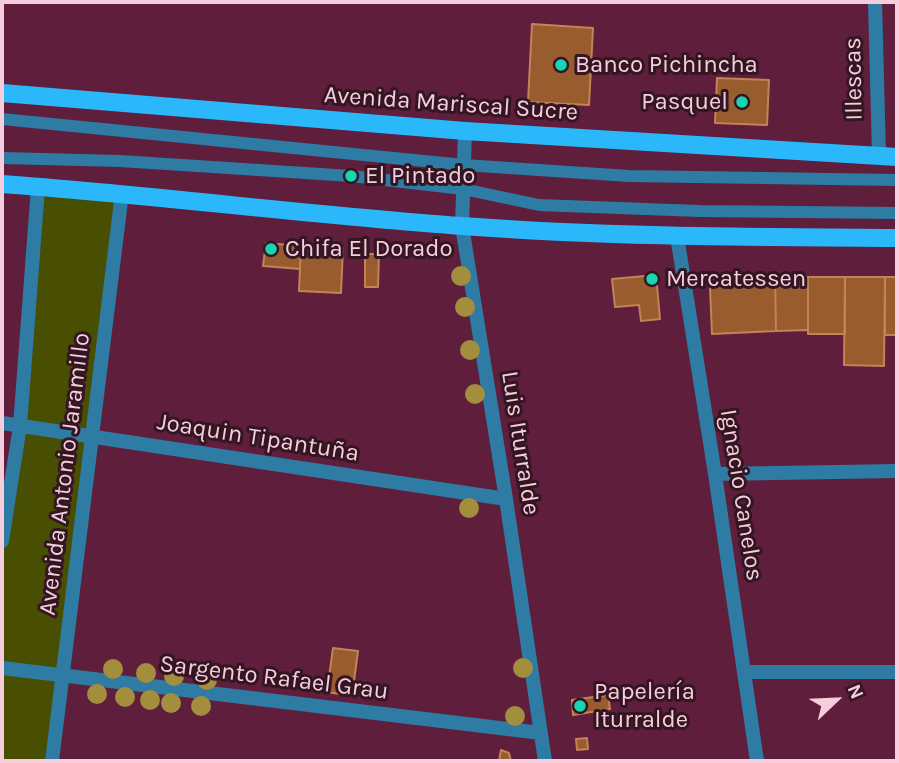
<!DOCTYPE html>
<meta charset="utf-8">
<style>
body{margin:0}
#map{position:relative;width:899px;height:763px;overflow:hidden;background:#5f1e3c;font-family:Karla,sans-serif}
canvas{display:block}
.frame{position:absolute;inset:0;border:4px solid #f6cddc;pointer-events:none}
.north{position:absolute;left:801px;top:665px;width:70px;height:70px;-webkit-text-stroke:5px #331622;paint-order:stroke;rotate:67deg;font-size:19px;font-weight:700;line-height:28px;text-align:center;color:#f6cddc}
.north::after{content:'';display:block;margin:auto;width:24px;height:32px;background:#f6cddc;clip-path:polygon(50% 0,100% 100%,50% 72%,0 100%)}
</style>
<div id="map">
<canvas width="899" height="763"></canvas>
<div class="frame"></div>
<div class="north">N</div>
</div>
<script>
const context = document.querySelector('canvas').getContext('2d');
context.lineJoin = 'round';
function fillPath(path, color) {
  context.fillStyle = color;
  context.fill(path, 'evenodd');
}
function strokePath(path, color, width, dash) {
  context.strokeStyle = color;
  context.lineWidth = width;
  context.lineCap = dash ? 'butt' : 'round';
  context.setLineDash(dash || []);
  context.stroke(path);
}
function label(font, color, halo, rows, align = 'center') {
  context.font = font + ' Karla,sans-serif';
  context.lineWidth = 6;
  context.setLineDash([]);
  context.textBaseline = 'middle';
  context.strokeStyle = halo;
  context.fillStyle = color;
  for (const [text, x, y, turn = 0] of rows) {
    context.save();
    context.translate(x, y);
    context.rotate((+turn || 0) * Math.PI / 180);
    context.textAlign = isNaN(turn) ? turn : align;
    if (halo) context.strokeText(text, 0, 0);
    context.fillText(text, 0, 0);
    context.restore();
  }
}
fillPath(new Path2D(`
 M 38,187 L 122,193 L 52,761 L 2,761 L 2,541 Z`), '#484f03');
const building = new Path2D(`
 M 532,24 L 593,28 L 589,105 L 528,102 Z
 M 717,78 L 769,80 L 767,125 L 715,123 Z
 M 266,243 L 301,246 L 300,269 L 263,266 Z
 M 301,246 L 343,248 L 341,293 L 299,291 Z
 M 365,254 L 379,254 L 378,287 L 365,287 Z
 M 656,275 L 660,319 L 641,321 L 639,305 L 615,307 L 612,279 Z
 M 775,276 L 776,331 L 712,334 L 710,287 L 714,277 Z
 M 775,276 L 808,277 L 808,330 L 776,331 Z
 M 808,277 L 845,277 L 845,334 L 808,334 Z
 M 845,277 L 885,277 L 884,366 L 844,365 Z
 M 885,277 L 897,277 L 897,335 L 885,335 Z
 M 333,648 L 358,651 L 352,696 L 327,692 Z
 M 608,695 L 610,709 L 573,715 L 572,700 Z
 M 587,738 L 588,749 L 577,750 L 576,739 Z
 M 501,750 L 509,753 L 511,761 L 499,761 Z`);
fillPath(building, '#995c2f');
strokePath(building, '#c38356', 2);
strokePath(new Path2D(`
 M 2,119 L 464,165 L 629,176 L 897,180
 M 2,158 L 120,161 L 351,176 L 463,189 L 539,205 L 699,211 L 897,213`), '#2e7ca4', 12);
strokePath(new Path2D(`
 M 875,2 L 879,156
 M 465,131 L 462,226 L 506,499 L 545,761
 M 677,236 L 715,474 L 757,761
 M 2,423 L 506,499
 M 715,474 L 897,471
 M 2,541 L 20,426 L 38,187
 M 2,668 L 541,733
 M 744,672 L 897,672
 M 52,761 L 122,193`), '#2e7ca4', 14);
strokePath(new Path2D(`
 M 2,93 L 465,131 L 897,157
 M 2,184 C 155,195 308,215 462,226 C 607,237 752,237 897,238`), '#2bb8fa', 18);
context.fillStyle = '#a28e3c';
for (const [x, y] of [
 [461,276],
 [465,307],
 [470,350],
 [475,394],
 [469,508],
 [523,668],
 [113,669],
 [146,673],
 [174,676],
 [207,680],
 [97,694],
 [125,697],
 [150,700],
 [171,703],
 [201,706],
 [515,716]
]) {
  context.beginPath();
  context.arc(x, y, 10, 0, 2 * Math.PI);
  context.fill();
}
for (const [x, y, r, color] of [
 [561,65,7,"#18d5b2"],
 [742,102,7,"#18d5b2"],
 [351,176,7,"#18d5b2"],
 [271,249,7,"#18d5b2"],
 [652,279,7,"#18d5b2"],
 [580,706,7,"#18d5b2"]
]) {
  const dot = new Path2D();
  dot.arc(x, y, r, 0, 2 * Math.PI);
  context.fillStyle = color;
  context.fill(dot);
  strokePath(dot, '#331622', 2.5);
}
label('24px', '#f6cddc', '#331622', [
 ["Banco Pichincha",575,65],
 ["Pasquel",728,102,"right"],
 ["El Pintado",365,176],
 ["Chifa El Dorado",285,249],
 ["Mercatessen",666,279],
 ["Papelería",594,692],
 ["Iturralde",594,720]
], 'left');
label('24px', '#f6cddc', '#331622', [
 ["Illescas",854,79,-91],
 ["Avenida Mariscal Sucre",451,104,4],
 ["Joaquin Tipantuña",258,438,9],
 ["Luis Iturralde",520,443,81],
 ["Avenida Antonio Jaramillo",65,474,-83],
 ["Ignacio Canelos",741,495,81],
 ["Sargento Rafael Grau",274,678,7]
]);
</script>
